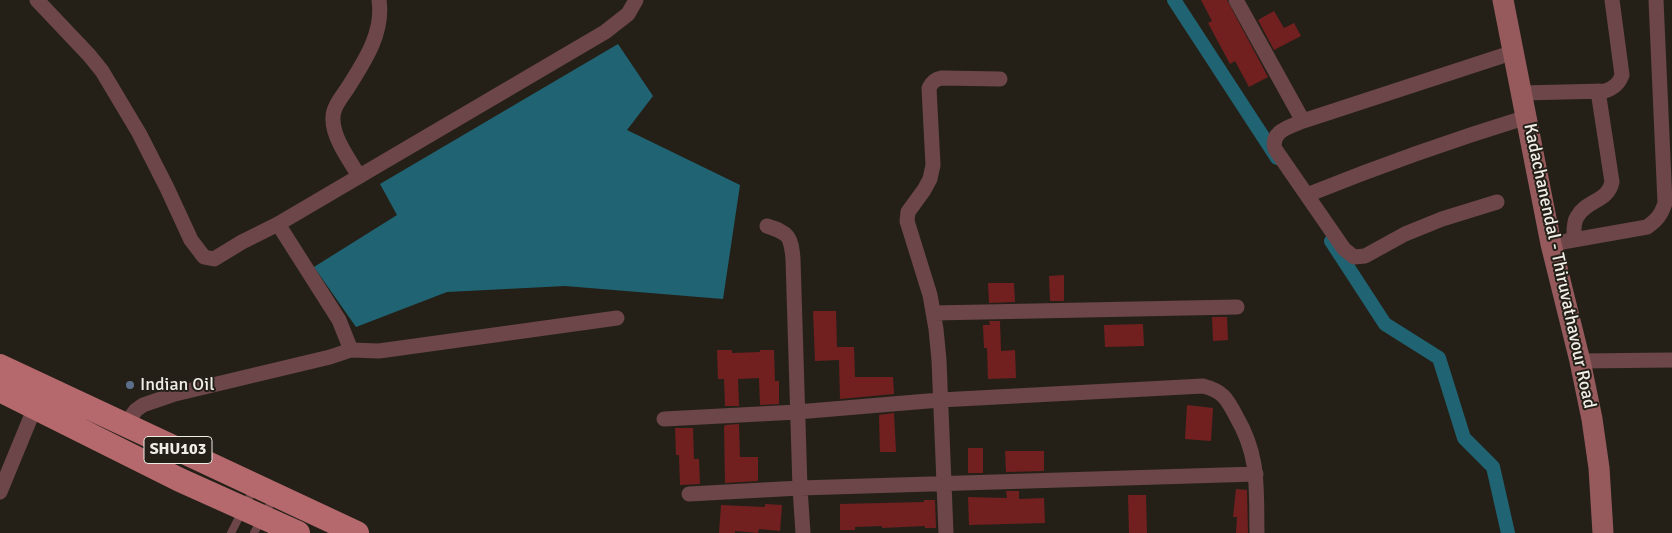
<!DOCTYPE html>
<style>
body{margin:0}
canvas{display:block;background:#242018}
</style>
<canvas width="1672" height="533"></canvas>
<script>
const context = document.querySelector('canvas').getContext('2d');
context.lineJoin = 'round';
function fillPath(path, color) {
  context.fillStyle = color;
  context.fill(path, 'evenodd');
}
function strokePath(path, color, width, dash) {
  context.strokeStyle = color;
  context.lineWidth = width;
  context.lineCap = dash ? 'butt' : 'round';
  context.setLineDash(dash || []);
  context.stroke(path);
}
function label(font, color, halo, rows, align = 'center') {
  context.font = font + ' Signika,sans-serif';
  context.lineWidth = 4;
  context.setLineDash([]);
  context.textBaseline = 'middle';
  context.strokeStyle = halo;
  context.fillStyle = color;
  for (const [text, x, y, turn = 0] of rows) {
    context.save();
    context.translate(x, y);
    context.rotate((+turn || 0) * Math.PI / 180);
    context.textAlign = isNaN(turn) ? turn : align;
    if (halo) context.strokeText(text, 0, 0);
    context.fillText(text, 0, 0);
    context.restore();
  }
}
fillPath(new Path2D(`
 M 618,44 L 653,96 L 627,130 L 740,185 L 723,299 L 565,286 L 447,292 L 356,327 L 314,267 L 397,215 L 380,184 Z`), '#206372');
strokePath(new Path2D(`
 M 1174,0 L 1277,158
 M 1331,241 L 1385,324 L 1439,358 L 1464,438 L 1493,467 L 1508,533`), '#206372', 14);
fillPath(new Path2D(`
 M 1201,0 L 1227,0 L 1268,77 L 1249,87 L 1235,61 L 1230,64 L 1208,23 L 1212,21 Z
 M 1274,11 L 1284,28 L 1294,23 L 1301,36 L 1274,50 L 1258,20 Z
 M 1064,275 L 1064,301 L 1050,301 L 1049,276 Z
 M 988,283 L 1014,283 L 1015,302 L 989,303 Z
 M 813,311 L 836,311 L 837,347 L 854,347 L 855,377 L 893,377 L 894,394 L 840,399 L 839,360 L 815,361 Z
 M 1212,317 L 1227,317 L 1228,340 L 1213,341 Z
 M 989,321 L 1000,321 L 1001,351 L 1015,350 L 1016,378 L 988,379 L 987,348 L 984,348 L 983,325 L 990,325 Z
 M 1143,324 L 1144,346 L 1105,347 L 1104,325 Z
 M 717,350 L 732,350 L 732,353 L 760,352 L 760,350 L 774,350 L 775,381 L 779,381 L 779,404 L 760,405 L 759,378 L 738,379 L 739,406 L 725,406 L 724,379 L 718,379 Z
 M 1187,405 L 1213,408 L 1211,441 L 1185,439 Z
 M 894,413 L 896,452 L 880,452 L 879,415 Z
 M 739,424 L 740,457 L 758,457 L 758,481 L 725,483 L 724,427 L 725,425 Z
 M 675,428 L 693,428 L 694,459 L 699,459 L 700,484 L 680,485 L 679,455 L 676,455 Z
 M 968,448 L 983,448 L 983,473 L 968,473 Z
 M 1005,451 L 1044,451 L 1044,471 L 1006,472 Z
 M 1236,489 L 1247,490 L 1248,533 L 1236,533 L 1237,517 L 1233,517 Z
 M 1006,491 L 1019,491 L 1019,499 L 1044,498 L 1045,523 L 969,525 L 968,497 L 1007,498 Z
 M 1128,495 L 1146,495 L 1147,533 L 1129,533 Z
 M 924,500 L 935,500 L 936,528 L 925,528 L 925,526 L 882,528 L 882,526 L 855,527 L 855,530 L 840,530 L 840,504 L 924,502 Z
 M 765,504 L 782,505 L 780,531 L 759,529 L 758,533 L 735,531 L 735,533 L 719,533 L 721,505 L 765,507 Z`), '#711f1f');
strokePath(new Path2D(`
 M 231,533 L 254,488
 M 254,533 L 274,497`), '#6c4648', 8);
strokePath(new Path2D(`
 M 37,0 L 89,55 L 102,71 L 139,133 L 167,188 L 191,240 L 204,257 L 214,259 L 242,242 L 278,224 L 605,32 L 628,14 L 636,0
 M 1236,0 L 1303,121 C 1290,127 1270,131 1275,149 L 1344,249 L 1354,257 L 1365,256 L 1405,234 L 1442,219 L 1497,202
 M 1522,93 L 1605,91 C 1614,88 1619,84 1622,75 L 1612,0
 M 1303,121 L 1514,52
 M 359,176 C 350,161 333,138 333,120 C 332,108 341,98 347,89 C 364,62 384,33 379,0
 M 1307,195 C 1379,166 1452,140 1527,117
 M 767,226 C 789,233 791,236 793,259 L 800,488 L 803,533
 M 1574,240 C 1574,233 1573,223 1577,217 C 1586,200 1608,202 1612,182 L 1598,91
 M 1551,244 L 1647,227 C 1657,220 1661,215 1665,203 L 1656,0
 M 933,313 L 1237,307
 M 351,350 L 379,351 L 617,318
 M 1580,361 L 1672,360
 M 664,419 L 797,412 L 940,400 L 1203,386 C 1223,391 1227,399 1236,416 C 1260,457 1256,487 1257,533
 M 125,425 L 136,410 L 143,405 L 175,394 L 330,357 L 351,350 L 339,320 L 278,224
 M 0,492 L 35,407
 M 689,494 L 800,488 L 1256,474
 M 946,533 L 939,360 L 936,329 L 930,295 L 907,221 L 908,212 L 924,190 L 930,179 L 933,165 L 929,88 C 932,82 935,79 942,78 L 1000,79`), '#6c4648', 15);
strokePath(new Path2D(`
 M 1503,0 L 1551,244 L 1580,361 L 1592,419 L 1599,468 L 1603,533`), '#965a5d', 21);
strokePath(new Path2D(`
 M 0,366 L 357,533
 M 0,390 L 180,480 L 298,533`), '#b6696d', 24);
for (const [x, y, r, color] of [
 [130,385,5,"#5c6f8a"]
]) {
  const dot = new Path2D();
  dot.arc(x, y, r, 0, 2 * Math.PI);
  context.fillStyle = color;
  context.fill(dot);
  strokePath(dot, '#242018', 2);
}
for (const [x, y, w] of [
 [178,450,68]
]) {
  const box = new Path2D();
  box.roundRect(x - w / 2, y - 13.5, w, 27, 4);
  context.fillStyle = '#242018';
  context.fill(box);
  strokePath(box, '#f0ede7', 1);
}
label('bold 16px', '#f0ede7', null, [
 ["SHU103",178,450]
]);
label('18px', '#f0ede7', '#242018', [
 ["Kadachanendal - Thiruvathavour Road",1559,266,78]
]);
label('18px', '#f0ede7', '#242018', [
 ["Indian Oil",140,385]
], 'left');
</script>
